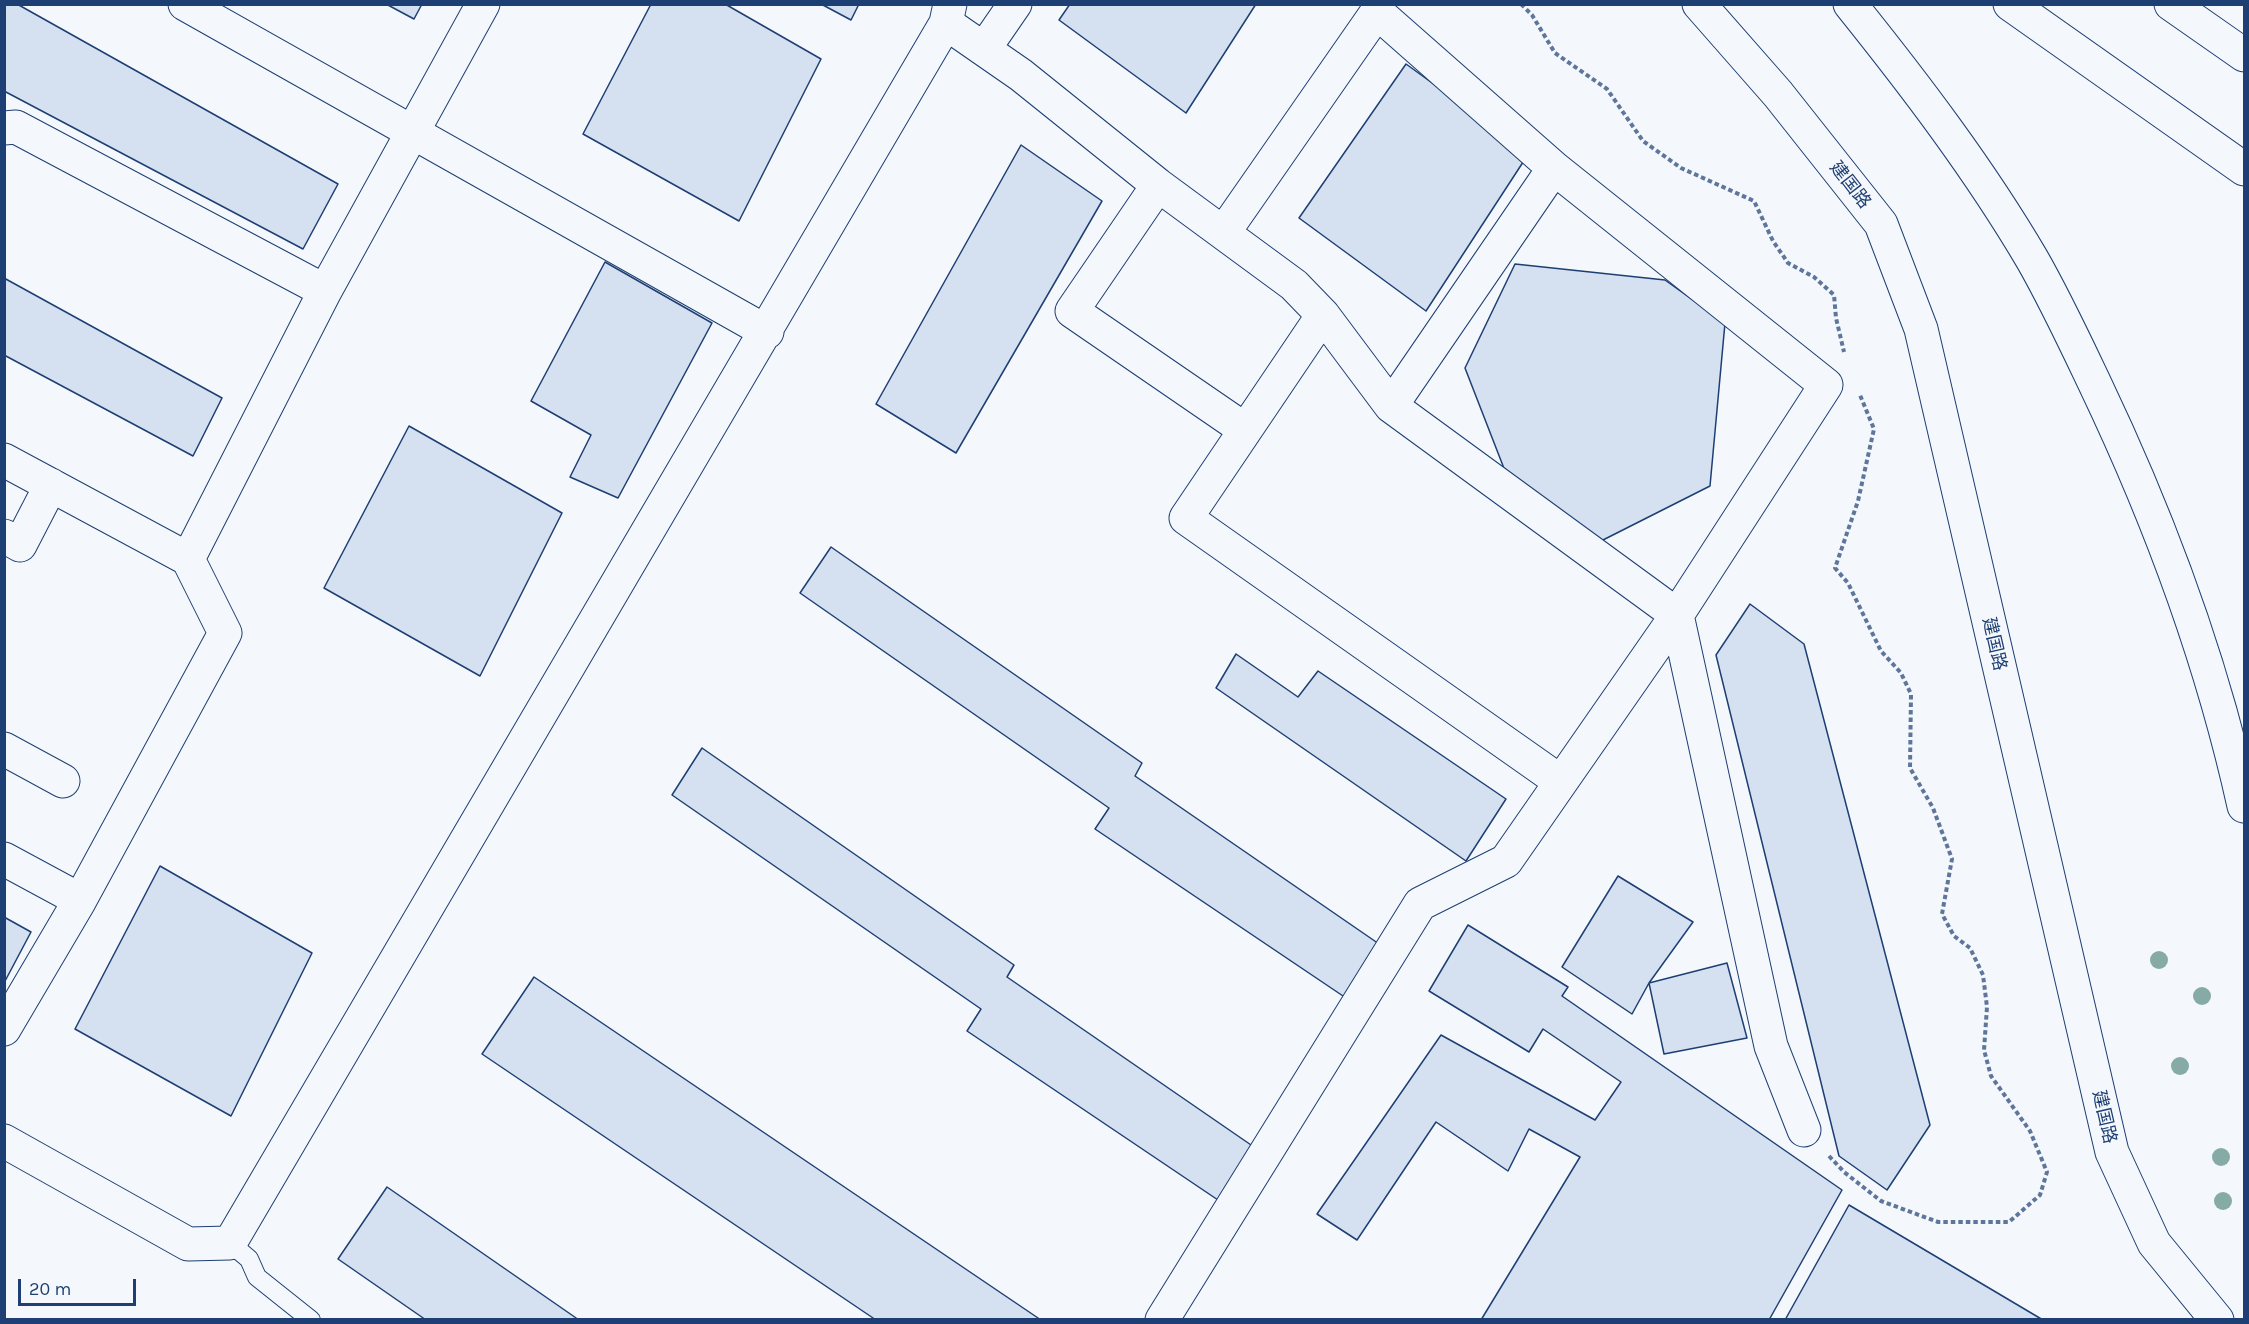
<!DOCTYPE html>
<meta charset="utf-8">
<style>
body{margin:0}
#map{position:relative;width:2249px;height:1324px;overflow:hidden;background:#f4f7fb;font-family:Karla,sans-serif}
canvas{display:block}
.frame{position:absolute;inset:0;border:6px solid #1d3f73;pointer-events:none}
.scale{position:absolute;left:18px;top:1279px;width:118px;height:27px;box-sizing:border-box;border:3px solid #1d3f73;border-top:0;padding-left:8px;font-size:18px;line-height:21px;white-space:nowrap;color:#1d3f73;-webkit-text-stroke:4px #f4f7fb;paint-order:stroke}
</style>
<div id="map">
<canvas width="2249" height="1324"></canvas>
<div class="frame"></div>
<div class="scale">20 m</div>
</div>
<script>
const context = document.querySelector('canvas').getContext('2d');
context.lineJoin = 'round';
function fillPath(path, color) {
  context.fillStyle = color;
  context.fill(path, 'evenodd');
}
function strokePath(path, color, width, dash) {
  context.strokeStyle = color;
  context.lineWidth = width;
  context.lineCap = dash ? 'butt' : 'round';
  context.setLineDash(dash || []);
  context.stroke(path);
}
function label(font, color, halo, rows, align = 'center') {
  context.font = font + ' Karla,"Noto Sans SC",sans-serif';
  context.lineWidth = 4.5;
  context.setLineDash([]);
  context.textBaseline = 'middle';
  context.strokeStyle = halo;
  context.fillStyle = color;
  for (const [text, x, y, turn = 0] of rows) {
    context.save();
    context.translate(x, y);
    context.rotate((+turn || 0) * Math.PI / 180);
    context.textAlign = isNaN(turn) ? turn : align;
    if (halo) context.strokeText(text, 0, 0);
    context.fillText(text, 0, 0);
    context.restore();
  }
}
const building = new Path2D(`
 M 4,4 L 17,4 L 338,184 L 303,249 L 4,91 Z
 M 386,4 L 422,4 L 414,19 Z
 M 651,4 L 725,4 L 821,59 L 739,221 L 583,134 Z
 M 821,4 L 859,4 L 851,20 Z
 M 1070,4 L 1256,4 L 1186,113 L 1059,20 Z
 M 1406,64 L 1529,153 L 1426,311 L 1299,218 Z
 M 1021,145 L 1102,201 L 956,453 L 876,404 Z
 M 605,262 L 712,323 L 618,498 L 570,477 L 591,435 L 531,401 Z
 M 1515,264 L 1665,280 L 1725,323 L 1710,486 L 1599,542 L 1512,489 L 1465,368 Z
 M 4,278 L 222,398 L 193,456 L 4,355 Z
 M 409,426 L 562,513 L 480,676 L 324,588 Z
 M 831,547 L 1142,763 L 1135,776 L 1382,946 L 1346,998 L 1095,829 L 1109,808 L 800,593 Z
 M 1750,604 L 1804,644 L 1930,1125 L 1887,1190 L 1839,1156 L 1716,655 Z
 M 1236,654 L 1298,697 L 1318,671 L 1506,799 L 1466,861 L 1216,688 Z
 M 702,748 L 1014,965 L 1007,977 L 1254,1147 L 1218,1200 L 967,1031 L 981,1009 L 672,795 Z
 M 160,866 L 312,953 L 231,1116 L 75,1029 Z
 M 1618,876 L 1693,922 L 1649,983 L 1632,1014 L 1562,967 Z
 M 4,917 L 31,932 L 4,983 Z
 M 1468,925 L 1568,987 L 1562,996 L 1842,1190 L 1769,1320 L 1481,1320 L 1580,1157 L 1529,1129 L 1508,1171 L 1436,1122 L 1357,1240 L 1317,1214 L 1441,1035 L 1595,1120 L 1621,1082 L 1543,1029 L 1529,1052 L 1429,991 Z
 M 1727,963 L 1747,1038 L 1664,1054 L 1649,983 Z
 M 534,977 L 1041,1320 L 876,1320 L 482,1054 Z
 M 387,1187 L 579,1320 L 426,1320 L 338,1259 Z
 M 1849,1205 L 2043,1320 L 1785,1320 Z`);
fillPath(building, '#d5e0f0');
strokePath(building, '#1d3f73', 1.5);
const service = new Path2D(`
 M 230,1243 L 249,1259 L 257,1277 L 311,1320`);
const minor = new Path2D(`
 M 185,4 L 767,332
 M 946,23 L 1021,75 L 1158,185 L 1294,285 L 1323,315 L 1391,406 L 1677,615 L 1506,861 L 1420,904 L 1162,1320
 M 984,49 L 1015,4
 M 4,128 L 16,127 L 325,291
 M 1158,185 L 1072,311 L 1244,429
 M 1224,232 L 1377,12 L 1554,168
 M 1323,315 L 1186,518 L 1561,782
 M 1391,406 L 1554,168 L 1826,385 L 1677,615 L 1771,1046 L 1804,1130
 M 4,460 L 188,559
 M 4,536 L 20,545 L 51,485
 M 4,749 L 63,781
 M 4,859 L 80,900
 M 4,1029 L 80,900 L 225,633 L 188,559 L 325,291 L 483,4
 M 4,1141 L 188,1244 L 230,1243 L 946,23 L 950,4`);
const secondary = new Path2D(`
 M 1699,4 L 1778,94 L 1881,224 L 1921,329 L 2112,1152 L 2154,1243 L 2217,1320`);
const motorway = new Path2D(`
 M 1850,4 C 1915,85 1979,169 2032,259 C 2055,299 2075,342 2095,384 C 2159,518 2212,661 2244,806
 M 2010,4 L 2244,169
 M 2171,4 L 2244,55`);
strokePath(service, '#1d3f73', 20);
strokePath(minor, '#1d3f73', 35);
strokePath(secondary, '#1d3f73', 35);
strokePath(motorway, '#1d3f73', 35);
strokePath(new Path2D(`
 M 1521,4 L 1532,15 L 1555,53 L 1607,89 L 1643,141 L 1681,168 L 1754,201 L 1773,241 L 1788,263 L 1814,277 L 1834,295 L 1836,318 L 1844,352
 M 1829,1156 L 1844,1172 L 1881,1201 L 1938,1222 L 2009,1222 L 2040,1195 L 2047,1172 L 2030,1131 L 1991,1076 L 1984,1050 L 1987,1007 L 1983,975 L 1970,948 L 1954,936 L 1942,914 L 1952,859 L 1933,808 L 1910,768 L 1911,694 L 1901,673 L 1881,651 L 1848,583 L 1835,568 L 1858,501 L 1874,429 L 1860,395`), '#5e769c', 4, [4.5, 3]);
strokePath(service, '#f4f7fb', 18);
strokePath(minor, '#f4f7fb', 33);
strokePath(secondary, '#f4f7fb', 33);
strokePath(motorway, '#f4f7fb', 33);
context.fillStyle = '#86aba6';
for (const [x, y] of [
 [2159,960],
 [2202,996],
 [2180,1066],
 [2221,1157],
 [2223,1201]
]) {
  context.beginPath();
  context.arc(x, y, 9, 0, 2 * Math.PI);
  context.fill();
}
label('18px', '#1d3f73', '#f4f7fb', [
 ["建国路",1850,185,52],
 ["建国路",1994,644,77],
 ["建国路",2104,1117,77]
]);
</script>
